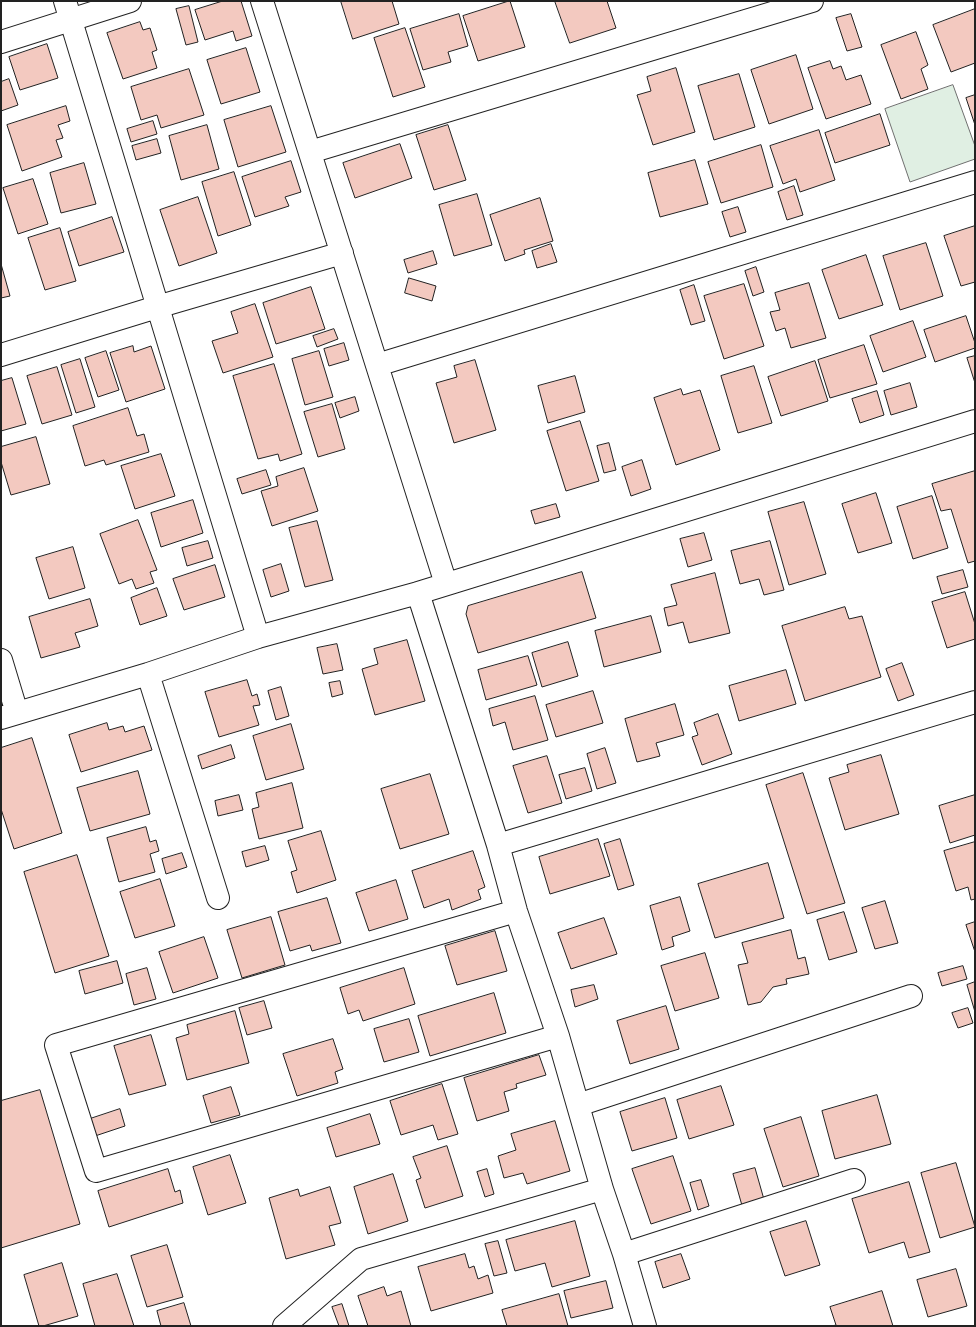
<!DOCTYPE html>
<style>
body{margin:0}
#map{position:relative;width:976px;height:1327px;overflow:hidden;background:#fff;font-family:"Nunito Sans",sans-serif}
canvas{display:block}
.frame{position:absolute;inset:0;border:2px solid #222;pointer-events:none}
</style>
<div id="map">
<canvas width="976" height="1327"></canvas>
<div class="frame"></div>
</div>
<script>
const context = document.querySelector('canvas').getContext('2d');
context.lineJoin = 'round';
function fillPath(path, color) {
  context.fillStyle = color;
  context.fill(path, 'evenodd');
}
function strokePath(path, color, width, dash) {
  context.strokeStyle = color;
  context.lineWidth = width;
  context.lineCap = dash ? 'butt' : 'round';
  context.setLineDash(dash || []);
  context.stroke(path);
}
const green = new Path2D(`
 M 953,85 L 975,146 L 975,159 L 910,182 L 885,109 Z`);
fillPath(green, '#e0efe3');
strokePath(green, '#6f6f6f', 1);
const building = new Path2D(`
 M 223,1 L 241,1 L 252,36 L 236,41 L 233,31 L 205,40 L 195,10 Z
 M 341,1 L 392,1 L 399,24 L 353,39 Z
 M 510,1 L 525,47 L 478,61 L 463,16 Z
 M 555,1 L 607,1 L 616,28 L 570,43 Z
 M 189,6 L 198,42 L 186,45 L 176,9 Z
 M 975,9 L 975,63 L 951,72 L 933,25 Z
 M 459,14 L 468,46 L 448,52 L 451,62 L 423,70 L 410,29 Z
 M 851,14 L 862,47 L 847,51 L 836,18 Z
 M 140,22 L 143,30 L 150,28 L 157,50 L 152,52 L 157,68 L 123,79 L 107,33 Z
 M 405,28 L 425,87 L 393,97 L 374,38 Z
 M 916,32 L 928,65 L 921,69 L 928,89 L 901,99 L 881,45 Z
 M 47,44 L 58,78 L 20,90 L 9,57 Z
 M 246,48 L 260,92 L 221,104 L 207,60 Z
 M 796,55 L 813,109 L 769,124 L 751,70 Z
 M 830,61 L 833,69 L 841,66 L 846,80 L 861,75 L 871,104 L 826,119 L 808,68 Z
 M 676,68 L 695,132 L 653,145 L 637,95 L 651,91 L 647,77 Z
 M 189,69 L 204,115 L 161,128 L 157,115 L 141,120 L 131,87 Z
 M 739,74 L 755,127 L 714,140 L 698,86 Z
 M 9,79 L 18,105 L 1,111 L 1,82 Z
 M 975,95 L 975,125 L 966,98 Z
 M 66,106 L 70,121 L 58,125 L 63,138 L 56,140 L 62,157 L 22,171 L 7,125 Z
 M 271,106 L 286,152 L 238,167 L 224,120 Z
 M 880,114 L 890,145 L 835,163 L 825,133 Z
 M 153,121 L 157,134 L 131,142 L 127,129 Z
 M 207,125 L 219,169 L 181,180 L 169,136 Z
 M 448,125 L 466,180 L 434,190 L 416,135 Z
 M 819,130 L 835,180 L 800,192 L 796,179 L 783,184 L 770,146 Z
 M 157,139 L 161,153 L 136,160 L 132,146 Z
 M 400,144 L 412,178 L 355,198 L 343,163 Z
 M 761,145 L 773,187 L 721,203 L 708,162 Z
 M 695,160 L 708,204 L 660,217 L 648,173 Z
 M 291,161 L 301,192 L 285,197 L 289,206 L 255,217 L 242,177 Z
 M 84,163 L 96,204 L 61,213 L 50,173 Z
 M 234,172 L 251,225 L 218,236 L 202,182 Z
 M 33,179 L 48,224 L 18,234 L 3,188 Z
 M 794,186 L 803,215 L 787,220 L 778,192 Z
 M 477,194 L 492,245 L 454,256 L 439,205 Z
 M 198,197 L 217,253 L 179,266 L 160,210 Z
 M 540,198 L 553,241 L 524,250 L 525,254 L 505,261 L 490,215 Z
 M 738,207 L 746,232 L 730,237 L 722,212 Z
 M 112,217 L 124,252 L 79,266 L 68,232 Z
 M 975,226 L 975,282 L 961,286 L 944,236 Z
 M 60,228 L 76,281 L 45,290 L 28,238 Z
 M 926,243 L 943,296 L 900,310 L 883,256 Z
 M 551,244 L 557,262 L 537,268 L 532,251 Z
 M 433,251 L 437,264 L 408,273 L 404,260 Z
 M 866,255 L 883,305 L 839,319 L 822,270 Z
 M 1,264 L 10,296 L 1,298 Z
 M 756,267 L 764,292 L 753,296 L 745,271 Z
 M 409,278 L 436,286 L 432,301 L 405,293 Z
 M 809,283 L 826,338 L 791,348 L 785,328 L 776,331 L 770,312 L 780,310 L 775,293 Z
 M 744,284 L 764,346 L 724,359 L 704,296 Z
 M 694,285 L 705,321 L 691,325 L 680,290 Z
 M 311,287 L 325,329 L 276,344 L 263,303 Z
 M 255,304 L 273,357 L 223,373 L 212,341 L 238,333 L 231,312 Z
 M 966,316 L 975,343 L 975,348 L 935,362 L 924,330 Z
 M 913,321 L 926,357 L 883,372 L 870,336 Z
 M 334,329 L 338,339 L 317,347 L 313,336 Z
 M 344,343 L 349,360 L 329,366 L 324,349 Z
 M 864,345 L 877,384 L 830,398 L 818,360 Z
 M 133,346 L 134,352 L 151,346 L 165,389 L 126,402 L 110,353 Z
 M 106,351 L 119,390 L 98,397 L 85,358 Z
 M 319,351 L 333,397 L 305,405 L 292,359 Z
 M 975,356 L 975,383 L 967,358 Z
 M 80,359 L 95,407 L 76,413 L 61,365 Z
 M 475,360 L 496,430 L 454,443 L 436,383 L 457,377 L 454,366 Z
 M 815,361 L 828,401 L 781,416 L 768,377 Z
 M 274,364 L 302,454 L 280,461 L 278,454 L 258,459 L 233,376 Z
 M 754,366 L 772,423 L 738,433 L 721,376 Z
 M 57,367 L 72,415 L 42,424 L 27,376 Z
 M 575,376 L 585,412 L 548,423 L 538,386 Z
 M 12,378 L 26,424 L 1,431 L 1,381 Z
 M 910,383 L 917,407 L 891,415 L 884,391 Z
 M 681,389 L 683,395 L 700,390 L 720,450 L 676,465 L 654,398 Z
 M 877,391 L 884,415 L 860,423 L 852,399 Z
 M 355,397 L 359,411 L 340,418 L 335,403 Z
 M 332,404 L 345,449 L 318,457 L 304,412 Z
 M 128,408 L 137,436 L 144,434 L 149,452 L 106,465 L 104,460 L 85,466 L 73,426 Z
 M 580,421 L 599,481 L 566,491 L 547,431 Z
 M 36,437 L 50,484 L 11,495 L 1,462 L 1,447 Z
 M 609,443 L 616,470 L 604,473 L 597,446 Z
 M 161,454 L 175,496 L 135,509 L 121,466 Z
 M 642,460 L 651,489 L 631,496 L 622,467 Z
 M 304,468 L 318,511 L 272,526 L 261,491 L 278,486 L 276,477 Z
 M 266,470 L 271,485 L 242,494 L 237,479 Z
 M 975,471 L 975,561 L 968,563 L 951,509 L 941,511 L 932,484 Z
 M 876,493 L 892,543 L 858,553 L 842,504 Z
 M 932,496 L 948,548 L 913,559 L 897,507 Z
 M 193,500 L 203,533 L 161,547 L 151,513 Z
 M 804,502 L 826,574 L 789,585 L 768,512 Z
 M 556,504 L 560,517 L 535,524 L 531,511 Z
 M 138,520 L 157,570 L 150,572 L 154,583 L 136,589 L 132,579 L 119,584 L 100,534 Z
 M 317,521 L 333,580 L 305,587 L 289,528 Z
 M 704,533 L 712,560 L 688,567 L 680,539 Z
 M 208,541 L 213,558 L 187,566 L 182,548 Z
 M 770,541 L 784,590 L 764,595 L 759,579 L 740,584 L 731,551 Z
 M 73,547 L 85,588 L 49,599 L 36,558 Z
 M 281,564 L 289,591 L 271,597 L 263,570 Z
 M 215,565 L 225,597 L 184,610 L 173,579 Z
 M 963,570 L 968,587 L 942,594 L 937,577 Z
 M 582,572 L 596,618 L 478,653 L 466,614 L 468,606 Z
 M 715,573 L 730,633 L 689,643 L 683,622 L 668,626 L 664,608 L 677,605 L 671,585 Z
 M 157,588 L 167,616 L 140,625 L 131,598 Z
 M 965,592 L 975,624 L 975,639 L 947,648 L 932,602 Z
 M 90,599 L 98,626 L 75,633 L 80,647 L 41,658 L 29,617 Z
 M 845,607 L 849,619 L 862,616 L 881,677 L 805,701 L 782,626 Z
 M 651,616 L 661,652 L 604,667 L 595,631 Z
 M 407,640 L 425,701 L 375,715 L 362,669 L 378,664 L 374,649 Z
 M 568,642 L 578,676 L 542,687 L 532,653 Z
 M 337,644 L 343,670 L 323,674 L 317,648 Z
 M 528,656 L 537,685 L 486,700 L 478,670 Z
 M 902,663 L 914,695 L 898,701 L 886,669 Z
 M 786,670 L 796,704 L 739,721 L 729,686 Z
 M 247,680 L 252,696 L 257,694 L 260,705 L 253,706 L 259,725 L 219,737 L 205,692 Z
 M 340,681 L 343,694 L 332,697 L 329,683 Z
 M 281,687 L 289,716 L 276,720 L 268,691 Z
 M 593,691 L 603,723 L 556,737 L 546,705 Z
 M 535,696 L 548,740 L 513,750 L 505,722 L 493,726 L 489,709 Z
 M 675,704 L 684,735 L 656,743 L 660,756 L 637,762 L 625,719 Z
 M 718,714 L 732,754 L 702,765 L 692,737 L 698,735 L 694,723 Z
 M 107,723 L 109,730 L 123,726 L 125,732 L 144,726 L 152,750 L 81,772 L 69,735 Z
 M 291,724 L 304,769 L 266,780 L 253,736 Z
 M 32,738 L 62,833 L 14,849 L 1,809 L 1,748 Z
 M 231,745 L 235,758 L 202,769 L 198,756 Z
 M 605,748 L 616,783 L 597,789 L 587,754 Z
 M 881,755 L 899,814 L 845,830 L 829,778 L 849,772 L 847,765 Z
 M 547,756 L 562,803 L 528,813 L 513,766 Z
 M 585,768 L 592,791 L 566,799 L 559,775 Z
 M 138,771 L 150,814 L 90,831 L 77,788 Z
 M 803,773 L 845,903 L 807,914 L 766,785 Z
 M 430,774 L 449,834 L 400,849 L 381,789 Z
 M 292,783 L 303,828 L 259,839 L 252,809 L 259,807 L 256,793 Z
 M 239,795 L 243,810 L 218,816 L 215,801 Z
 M 975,795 L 975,835 L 950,843 L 939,806 Z
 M 146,827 L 150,842 L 156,840 L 159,851 L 150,854 L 155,872 L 119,882 L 107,838 Z
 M 321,831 L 336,880 L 297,893 L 291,872 L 297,870 L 288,841 Z
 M 598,839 L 610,876 L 550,894 L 539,857 Z
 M 620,839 L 634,885 L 618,890 L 604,844 Z
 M 975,842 L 975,899 L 971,900 L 968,887 L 956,891 L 944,851 Z
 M 265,846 L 269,860 L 246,867 L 242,852 Z
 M 473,851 L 485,887 L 478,890 L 481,899 L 452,910 L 449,899 L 424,908 L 412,871 Z
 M 182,853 L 187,867 L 166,874 L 162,859 Z
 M 77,855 L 109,956 L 55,973 L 24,872 Z
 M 768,863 L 784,918 L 715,938 L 698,884 Z
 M 160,879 L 175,926 L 135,938 L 120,892 Z
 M 396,880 L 408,919 L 369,931 L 356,893 Z
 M 680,897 L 690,931 L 672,937 L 674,946 L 662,950 L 650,906 Z
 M 327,898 L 341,943 L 312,951 L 310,945 L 290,951 L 278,912 Z
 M 885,901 L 898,943 L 875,949 L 862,908 Z
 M 844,912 L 857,952 L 829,960 L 817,920 Z
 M 271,917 L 285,965 L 242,978 L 227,930 Z
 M 604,918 L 617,954 L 571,969 L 558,933 Z
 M 975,922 L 975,952 L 966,925 Z
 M 791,930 L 798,959 L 805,957 L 809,974 L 786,979 L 787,984 L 773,987 L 761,1002 L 748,1005 L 738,965 L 748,963 L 742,943 Z
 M 495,931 L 507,971 L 457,985 L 445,946 Z
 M 204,937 L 218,978 L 173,993 L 159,952 Z
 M 705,953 L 719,998 L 675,1011 L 661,966 Z
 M 117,961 L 123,983 L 85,994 L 79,971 Z
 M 963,966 L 967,979 L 942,986 L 938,973 Z
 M 147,968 L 156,999 L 134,1005 L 126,974 Z
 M 404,968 L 415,1004 L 363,1021 L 359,1010 L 348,1014 L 340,988 Z
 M 975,982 L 975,1012 L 967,985 Z
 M 594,985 L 598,999 L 575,1007 L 571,990 Z
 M 494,993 L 506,1033 L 430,1056 L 418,1016 Z
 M 264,1001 L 272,1028 L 247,1035 L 239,1008 Z
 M 666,1006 L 679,1049 L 630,1064 L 617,1021 Z
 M 968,1008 L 973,1023 L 958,1028 L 952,1013 Z
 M 235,1011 L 249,1063 L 187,1080 L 176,1038 L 189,1034 L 187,1025 Z
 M 409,1019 L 419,1052 L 384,1062 L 374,1029 Z
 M 151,1035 L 166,1085 L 129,1095 L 114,1046 Z
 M 333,1039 L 343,1069 L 335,1072 L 338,1083 L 297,1096 L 283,1054 Z
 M 539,1055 L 546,1075 L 516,1084 L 517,1088 L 504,1092 L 509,1111 L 477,1121 L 464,1078 Z
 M 442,1084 L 458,1134 L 438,1140 L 433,1125 L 401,1135 L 390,1101 Z
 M 721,1086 L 734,1125 L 689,1139 L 677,1100 Z
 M 231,1087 L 240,1115 L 211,1123 L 203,1096 Z
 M 40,1090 L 80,1224 L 1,1248 L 1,1101 Z
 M 877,1095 L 891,1144 L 835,1159 L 822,1111 Z
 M 665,1098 L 677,1138 L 632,1151 L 620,1112 Z
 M 120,1109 L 125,1126 L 95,1136 L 90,1119 Z
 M 370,1114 L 380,1144 L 336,1157 L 327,1128 Z
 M 801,1117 L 819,1176 L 783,1187 L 764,1129 Z
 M 555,1121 L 570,1171 L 527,1184 L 523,1173 L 504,1178 L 498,1156 L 516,1150 L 511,1134 Z
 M 447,1146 L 463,1196 L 425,1208 L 416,1180 L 421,1178 L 413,1157 Z
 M 230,1155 L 246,1203 L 208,1215 L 193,1167 Z
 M 673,1156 L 691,1211 L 651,1224 L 632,1169 Z
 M 956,1163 L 975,1227 L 940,1238 L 921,1173 Z
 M 755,1168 L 765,1203 L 743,1209 L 733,1174 Z
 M 168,1169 L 175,1192 L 180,1190 L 183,1203 L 109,1227 L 98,1191 Z
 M 487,1169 L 494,1194 L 485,1197 L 477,1172 Z
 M 393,1174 L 408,1221 L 368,1234 L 354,1187 Z
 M 701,1180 L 709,1206 L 698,1210 L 690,1183 Z
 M 909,1182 L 930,1252 L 909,1258 L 904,1242 L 869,1253 L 852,1199 Z
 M 330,1187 L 341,1223 L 329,1226 L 335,1245 L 286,1259 L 269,1198 L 298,1189 L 300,1196 Z
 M 575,1221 L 590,1276 L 552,1287 L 545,1263 L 515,1271 L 506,1240 Z
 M 806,1221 L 820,1265 L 785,1276 L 770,1232 Z
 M 498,1241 L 507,1273 L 494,1276 L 485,1244 Z
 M 167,1245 L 183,1297 L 147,1307 L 131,1256 Z
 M 465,1254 L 469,1268 L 474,1266 L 478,1279 L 488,1275 L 493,1293 L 431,1311 L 418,1267 Z
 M 681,1254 L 690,1279 L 663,1288 L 655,1262 Z
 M 62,1263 L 78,1316 L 43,1326 L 39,1326 L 24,1275 Z
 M 956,1269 L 967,1306 L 928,1317 L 917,1280 Z
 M 117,1274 L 134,1326 L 95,1326 L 83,1284 Z
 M 606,1281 L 613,1308 L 571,1318 L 564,1291 Z
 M 384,1287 L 387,1296 L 401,1291 L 411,1326 L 368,1326 L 358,1296 Z
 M 882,1291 L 893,1326 L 832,1326 L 836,1325 L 830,1307 Z
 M 559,1294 L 568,1326 L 507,1326 L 502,1310 Z
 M 184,1303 L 191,1326 L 161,1326 L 157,1311 Z
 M 342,1304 L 349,1326 L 339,1326 L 332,1307 Z`);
fillPath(building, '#f3c9c0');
strokePath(building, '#222', 1);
const minor = new Path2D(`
 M 65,1 L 258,637
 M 262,1 L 446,584
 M 1,42 L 130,1
 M 310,152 L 812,1
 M 1,355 L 157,307 L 342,253
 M 377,365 L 975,182
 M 418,593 L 498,845 L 516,911 L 558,1036 L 602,1189 L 624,1254 L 645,1326
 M 1,660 L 17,713
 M 148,674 L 218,898
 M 1,718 L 148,674 L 258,637 L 418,593 L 975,421
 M 498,845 L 975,702
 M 516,911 L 56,1045 L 96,1171 L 558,1036
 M 578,1105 L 911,996
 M 624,1254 L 854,1180
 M 284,1326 L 361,1259 L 602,1189`);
strokePath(minor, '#222', 24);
strokePath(minor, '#fff', 22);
</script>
